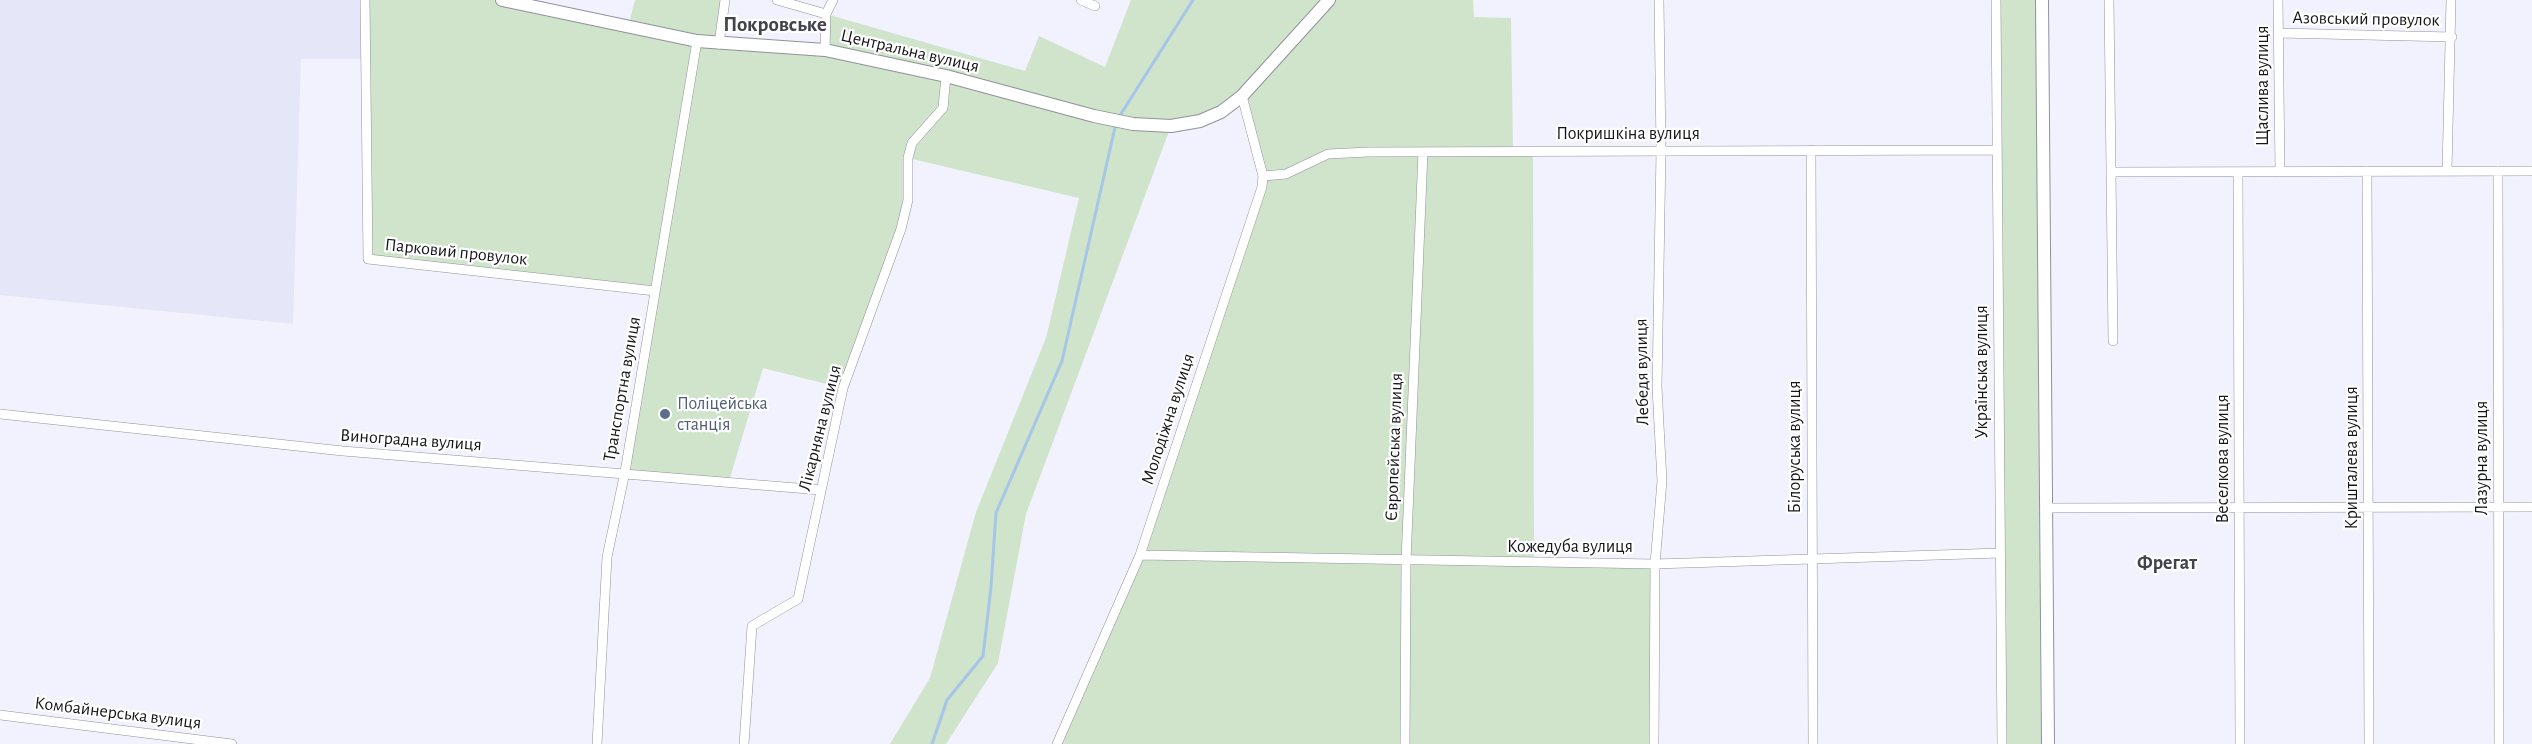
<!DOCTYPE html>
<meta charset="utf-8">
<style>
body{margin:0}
canvas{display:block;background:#f2f2fe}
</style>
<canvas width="2532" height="744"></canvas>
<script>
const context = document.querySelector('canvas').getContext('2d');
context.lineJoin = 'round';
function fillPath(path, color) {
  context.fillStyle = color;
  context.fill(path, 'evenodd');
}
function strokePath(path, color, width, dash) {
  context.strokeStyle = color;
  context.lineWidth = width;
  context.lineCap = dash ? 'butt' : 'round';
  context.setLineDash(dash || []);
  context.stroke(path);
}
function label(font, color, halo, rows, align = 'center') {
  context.font = font + ' "Alegreya Sans",sans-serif';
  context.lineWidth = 4.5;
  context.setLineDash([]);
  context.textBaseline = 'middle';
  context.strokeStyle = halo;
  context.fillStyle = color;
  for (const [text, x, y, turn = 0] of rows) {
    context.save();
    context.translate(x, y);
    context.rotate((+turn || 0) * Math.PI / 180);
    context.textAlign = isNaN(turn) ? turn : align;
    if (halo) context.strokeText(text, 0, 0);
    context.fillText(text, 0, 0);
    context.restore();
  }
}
fillPath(new Path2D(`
 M 0,0 L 365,0 L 365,59 L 301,59 L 293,324 L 0,295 Z`), '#e6e6f9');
fillPath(new Path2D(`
 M 365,0 L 502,0 L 628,27 L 635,0 L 725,0 L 719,43 L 825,50 L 826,14 L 1025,71 L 1039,36 L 1105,67 L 1131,0 L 1473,0 L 1474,17 L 1511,18 L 1513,150 L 1533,150 L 1534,563 L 1655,564 L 1654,744 L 1057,744 L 1140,555 L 1262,187 L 1242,97 L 1221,112 L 1171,126 L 1026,514 L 998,663 L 946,744 L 890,744 L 930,678 L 976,512 L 1046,338 L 1079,198 L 908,158 L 908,200 L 843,388 L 763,368 L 729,481 L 625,472 L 655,291 L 368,259 Z
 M 1996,0 L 2036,0 L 2041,744 L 2002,744 Z`), '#cfe4cb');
strokePath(new Path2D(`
 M 1119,117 L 1193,0
 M 932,744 L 947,700 L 983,656 L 991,587 L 996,513 L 1062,361 L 1116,123`), '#a6c5e9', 3);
const minor = new Path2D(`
 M 365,0 L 368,259 L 655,291
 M 777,0 L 826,14
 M 1081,0 L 1095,6
 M 1996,0 L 2002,744
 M 2109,0 L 2113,341
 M 2278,0 L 2280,172
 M 2279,33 L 2452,37
 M 719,44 L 725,0
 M 825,50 L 826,14 L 833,0
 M 1811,150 L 1813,744
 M 2367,171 L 2369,744
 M 2447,171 L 2451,0
 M 2498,171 L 2499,744
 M 2111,172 L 2532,171
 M 2238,174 L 2240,744
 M 1263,176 L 1286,174 L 1328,154 L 1369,152 L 1997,150
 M 0,414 L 343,451 L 821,490
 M 2046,508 L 2532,507
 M 1140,555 L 1655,564 L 2000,553
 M 0,715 L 232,744
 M 597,744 L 607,557 L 625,472 L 697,41
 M 744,744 L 752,626 L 798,599 L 843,388 L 901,229 L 908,200 L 908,158 L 912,143 L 943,108 L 946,76
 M 1057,744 L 1140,555 L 1262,187 L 1263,176 L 1242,96
 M 1405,744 L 1406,561 L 1423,152
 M 1654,744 L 1655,564 L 1662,481 L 1657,387 L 1661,150 L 1659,0`);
const tertiary = new Path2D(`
 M 502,0 L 697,41 L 825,50 L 946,76 L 1094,116 L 1133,124 L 1171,126 L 1200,121 L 1221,112 L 1242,96 L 1329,0
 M 2042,0 L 2048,744`);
strokePath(minor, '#91919c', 10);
strokePath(tertiary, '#91919c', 14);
strokePath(minor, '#fff', 9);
strokePath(tertiary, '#fff', 12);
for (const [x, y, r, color] of [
 [665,414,6,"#5c6f8a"]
]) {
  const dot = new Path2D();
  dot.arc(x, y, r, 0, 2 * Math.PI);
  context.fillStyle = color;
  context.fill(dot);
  strokePath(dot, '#fff', 2);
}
label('18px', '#16161a', '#fff', [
 ["Азовський провулок",2366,19,1],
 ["Центральна вулиця",910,51,13],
 ["Щаслива вулиця",2263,86,-90],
 ["Покришкіна вулиця",1628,134],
 ["Парковий провулок",456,252,6],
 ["Лебедя вулиця",1642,372,-91],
 ["Українська вулиця",1982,372,-90],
 ["Транспортна вулиця",622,389,-80],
 ["Молодіжна вулиця",1168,419,-72],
 ["Лікарняна вулиця",820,428,-76],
 ["Виноградна вулиця",411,440,4],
 ["Європейська вулиця",1394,447,-88],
 ["Білоруська вулиця",1795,447,-90],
 ["Кришталева вулиця",2352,458,-90],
 ["Лазурна вулиця",2482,458,-90],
 ["Веселкова вулиця",2223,459,-90],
 ["Кожедуба вулиця",1570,547],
 ["Комбайнерська вулиця",118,713,7]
]);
label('18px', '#4e5e75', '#fff', [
 ["Поліцейська",677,404],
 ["станція",677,425]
], 'left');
label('bold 20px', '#42434c', '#fff', [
 ["Фрегат",2167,563]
]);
label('bold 21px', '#42434c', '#fff', [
 ["Покровське",775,25]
]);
</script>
